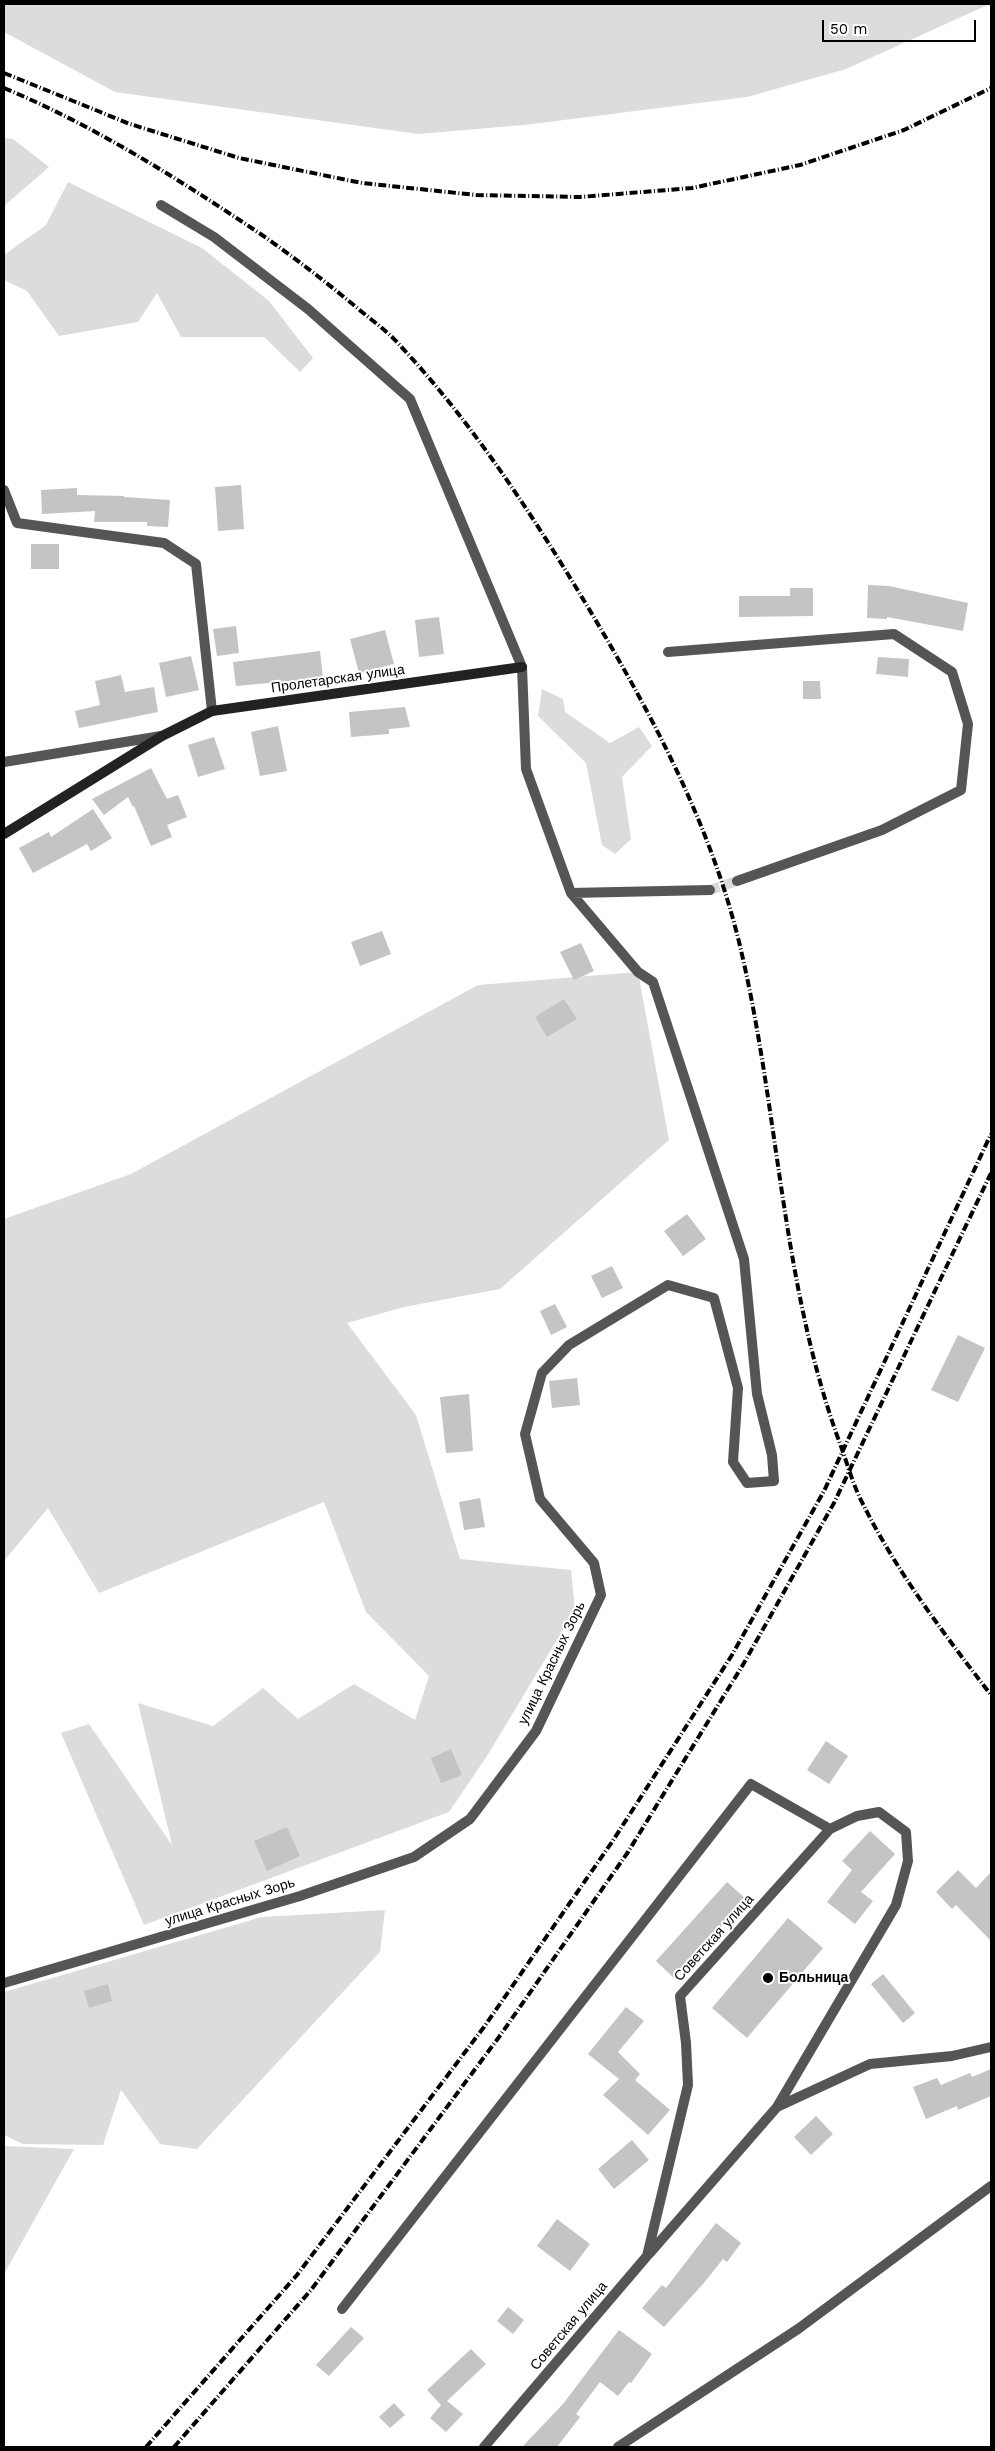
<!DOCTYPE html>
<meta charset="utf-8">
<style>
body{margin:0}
#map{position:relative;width:995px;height:2451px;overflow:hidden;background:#fff;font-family:"Work Sans",sans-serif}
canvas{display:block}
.frame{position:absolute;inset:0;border:5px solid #000;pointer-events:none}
.scale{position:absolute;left:822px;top:20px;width:154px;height:22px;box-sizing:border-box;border:2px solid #000;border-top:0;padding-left:6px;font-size:15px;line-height:18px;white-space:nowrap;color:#000;-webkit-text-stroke:4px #fff;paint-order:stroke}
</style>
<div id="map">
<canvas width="995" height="2451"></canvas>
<div class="frame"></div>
<div class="scale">50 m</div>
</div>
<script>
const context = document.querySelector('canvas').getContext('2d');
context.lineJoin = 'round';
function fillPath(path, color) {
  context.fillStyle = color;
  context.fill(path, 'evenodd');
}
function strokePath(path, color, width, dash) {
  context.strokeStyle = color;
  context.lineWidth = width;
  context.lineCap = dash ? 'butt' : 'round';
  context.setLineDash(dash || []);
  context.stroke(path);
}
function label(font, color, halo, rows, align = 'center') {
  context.font = font + ' "Work Sans",sans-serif';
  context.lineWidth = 4;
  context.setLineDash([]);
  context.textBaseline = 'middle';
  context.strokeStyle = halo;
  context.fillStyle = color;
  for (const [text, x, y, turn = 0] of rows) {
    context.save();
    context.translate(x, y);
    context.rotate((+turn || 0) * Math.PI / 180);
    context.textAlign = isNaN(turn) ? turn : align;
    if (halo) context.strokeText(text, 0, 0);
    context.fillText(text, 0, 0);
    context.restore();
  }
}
fillPath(new Path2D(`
 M 4,4 L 990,4 L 846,69 L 747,97 L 524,125 L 418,134 L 115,92 L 4,32 Z
 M 4,138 L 13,139 L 49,167 L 4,206 Z
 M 68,182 L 202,248 L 269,301 L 313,358 L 300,372 L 264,337 L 181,337 L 157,293 L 138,322 L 59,336 L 27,291 L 4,280 L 4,255 L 46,225 Z
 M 542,689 L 563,699 L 565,712 L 610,743 L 639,727 L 652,746 L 622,777 L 631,839 L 615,854 L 602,845 L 586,763 L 538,716 Z
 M 638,972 L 669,1140 L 500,1289 L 404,1307 L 347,1323 L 416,1415 L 460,1559 L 571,1570 L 575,1610 L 487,1756 L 449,1812 L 144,1925 L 61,1733 L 89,1724 L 172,1845 L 138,1703 L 213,1726 L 263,1688 L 298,1719 L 354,1684 L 415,1720 L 429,1676 L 366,1612 L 324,1502 L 99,1593 L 48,1508 L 4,1561 L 4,1219 L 131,1174 L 478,985 Z
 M 385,1910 L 380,1952 L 197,2149 L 160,2144 L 121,2090 L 103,2145 L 23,2144 L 4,2135 L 4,1992 L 262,1917 Z
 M 4,2146 L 74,2149 L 4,2274 Z`), '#dcdcdc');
fillPath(new Path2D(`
 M 241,485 L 244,529 L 218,531 L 215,487 Z
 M 77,488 L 77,495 L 124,496 L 124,497 L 170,500 L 168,527 L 147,526 L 147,522 L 94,522 L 95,511 L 42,514 L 41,490 Z
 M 31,544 L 59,544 L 59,569 L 31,569 Z
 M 868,585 L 889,586 L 968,603 L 963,631 L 887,617 L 887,619 L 867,618 Z
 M 790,588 L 813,588 L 813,616 L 739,617 L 739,596 L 790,596 Z
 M 439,617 L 444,654 L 419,657 L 415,620 Z
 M 236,626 L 239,653 L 217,656 L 213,629 Z
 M 385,630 L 394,664 L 359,673 L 350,639 Z
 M 320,651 L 323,678 L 236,686 L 233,662 Z
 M 191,656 L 199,690 L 166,697 L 159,663 Z
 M 878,657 L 909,659 L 908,677 L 876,674 Z
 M 121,675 L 125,692 L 154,687 L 158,712 L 79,728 L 75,711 L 100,705 L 95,681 Z
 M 803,681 L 820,681 L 821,699 L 803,699 Z
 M 405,707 L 410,727 L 389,729 L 389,734 L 351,737 L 349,712 Z
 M 278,726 L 287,771 L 260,776 L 251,732 Z
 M 214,737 L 225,769 L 198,777 L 188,745 Z
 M 151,768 L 167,799 L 178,795 L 187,817 L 167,825 L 172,837 L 151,846 L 134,806 L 133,807 L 128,797 L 104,815 L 92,799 Z
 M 93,809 L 112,838 L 91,851 L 87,844 L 33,873 L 19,848 L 49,832 L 51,837 Z
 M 382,931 L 391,954 L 360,966 L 351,942 Z
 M 581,943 L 594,971 L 574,980 L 560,952 Z
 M 564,999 L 577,1019 L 547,1037 L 535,1017 Z
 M 687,1214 L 706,1239 L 683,1256 L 664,1231 Z
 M 612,1266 L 623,1288 L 602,1298 L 591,1276 Z
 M 555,1304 L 567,1327 L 551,1335 L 540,1311 Z
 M 958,1335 L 985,1348 L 958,1402 L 931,1390 Z
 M 577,1378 L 580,1405 L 552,1408 L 549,1381 Z
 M 469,1394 L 473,1451 L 446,1453 L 440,1397 Z
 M 480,1498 L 485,1527 L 464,1530 L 459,1502 Z
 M 826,1741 L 848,1756 L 829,1784 L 807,1770 Z
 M 451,1749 L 462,1775 L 441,1783 L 431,1758 Z
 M 287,1827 L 300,1856 L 267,1871 L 254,1841 Z
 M 870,1831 L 895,1854 L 861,1892 L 873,1901 L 855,1924 L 827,1902 L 852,1870 L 842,1861 Z
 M 958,1870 L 976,1888 L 991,1872 L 991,1941 L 956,1905 L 952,1909 L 936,1892 Z
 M 727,1882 L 746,1899 L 674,1978 L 656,1961 Z
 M 788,1918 L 823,1948 L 747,2038 L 712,2008 Z
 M 883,1974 L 915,2013 L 903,2023 L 871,1984 Z
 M 108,1984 L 112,2001 L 89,2008 L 84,1991 Z
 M 626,2007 L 644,2021 L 618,2052 L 640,2074 L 635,2080 L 670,2110 L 648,2135 L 603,2095 L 619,2079 L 588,2054 Z
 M 991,2069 L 991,2096 L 958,2110 L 957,2106 L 926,2119 L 913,2087 L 937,2078 L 941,2085 L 970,2073 L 972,2077 Z
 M 816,2116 L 833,2134 L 811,2155 L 794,2137 Z
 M 632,2140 L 649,2160 L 614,2189 L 598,2169 Z
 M 557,2219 L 590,2244 L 570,2271 L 537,2246 Z
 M 716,2223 L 741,2243 L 727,2262 L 723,2259 L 703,2284 L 664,2327 L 642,2308 L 662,2285 L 666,2288 Z
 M 508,2307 L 524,2320 L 513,2334 L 497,2321 Z
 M 351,2327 L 364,2338 L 329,2376 L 316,2365 Z
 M 619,2330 L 652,2354 L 631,2383 L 629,2382 L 618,2396 L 600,2382 L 576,2414 L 580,2417 L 557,2447 L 522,2447 L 563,2404 Z
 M 471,2349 L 486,2364 L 447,2401 L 463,2414 L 446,2432 L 430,2418 L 441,2405 L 427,2390 Z
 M 394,2403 L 405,2415 L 390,2428 L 379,2417 Z`), '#c4c4c4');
strokePath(new Path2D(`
 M 710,890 L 737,881`), '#d9d9d9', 10, [10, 5]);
strokePath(new Path2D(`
 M 4,490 L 17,523 L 164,543 L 196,564 L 212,711
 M 668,652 L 894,634 L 952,672 L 968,724 L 961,790 L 882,830 L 737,881
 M 4,762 L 161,736
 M 571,893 L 710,890
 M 4,1983 L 300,1896 L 414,1857 L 470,1819 L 536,1731 L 601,1595 L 594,1563 L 540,1499 L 525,1434 L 542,1373 L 569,1345 L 668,1285 L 714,1298 L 738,1388 L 733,1462 L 747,1483 L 774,1481 L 772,1455 L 757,1394 L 744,1259 L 653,982 L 638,972 L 571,893 L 526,769 L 522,667 L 410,399 L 308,309 L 214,237 L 161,205
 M 649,2254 L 777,2107 L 870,2064 L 952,2056 L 991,2047
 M 342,2309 L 751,1784 L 830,1829
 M 484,2447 L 647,2256 L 688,2085 L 686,2043 L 680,1996 L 830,1829 L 857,1816 L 879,1812 L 906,1832 L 908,1861 L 896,1905 L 777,2107
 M 618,2447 L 798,2329 L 991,2186`), '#555', 10);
strokePath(new Path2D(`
 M 4,834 L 162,736 L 212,711 L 522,667`), '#222', 10);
strokePath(new Path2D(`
 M 4,73 L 130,124 L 239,158 L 362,183 L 476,195 L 580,197 L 692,188 L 800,165 L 904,130 L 991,88
 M 4,88 C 95,126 180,180 262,235 C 295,258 326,282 356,307 C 369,318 383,328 394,339 C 470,419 530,511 586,604 C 650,711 711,824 740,946 C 779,1110 781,1281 839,1441 C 847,1462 853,1486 864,1506 C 898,1574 945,1635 991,1695
 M 146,2447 L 297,2275 L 484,2027 L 612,1842 L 732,1655 L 824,1491 L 991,1134
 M 174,2447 L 311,2290 L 499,2037 L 628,1852 L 744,1663 L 834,1503 L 991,1173`), '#000', 4, [8, 2.5, 1, 2.5]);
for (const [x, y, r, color] of [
 [768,1978,6,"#000"]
]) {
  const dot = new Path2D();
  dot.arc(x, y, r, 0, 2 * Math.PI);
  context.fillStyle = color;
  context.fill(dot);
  strokePath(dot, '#fff', 2);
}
label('14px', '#000', '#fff', [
 ["Пролетарская улица",338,679,-8],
 ["улица Красных Зорь",552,1663,-64],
 ["улица Красных Зорь",230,1902,-17],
 ["Советская улица",714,1938,-48],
 ["Советская улица",569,2326,-50]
]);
label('bold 14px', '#000', '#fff', [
 ["Больница",779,1978]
], 'left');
</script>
